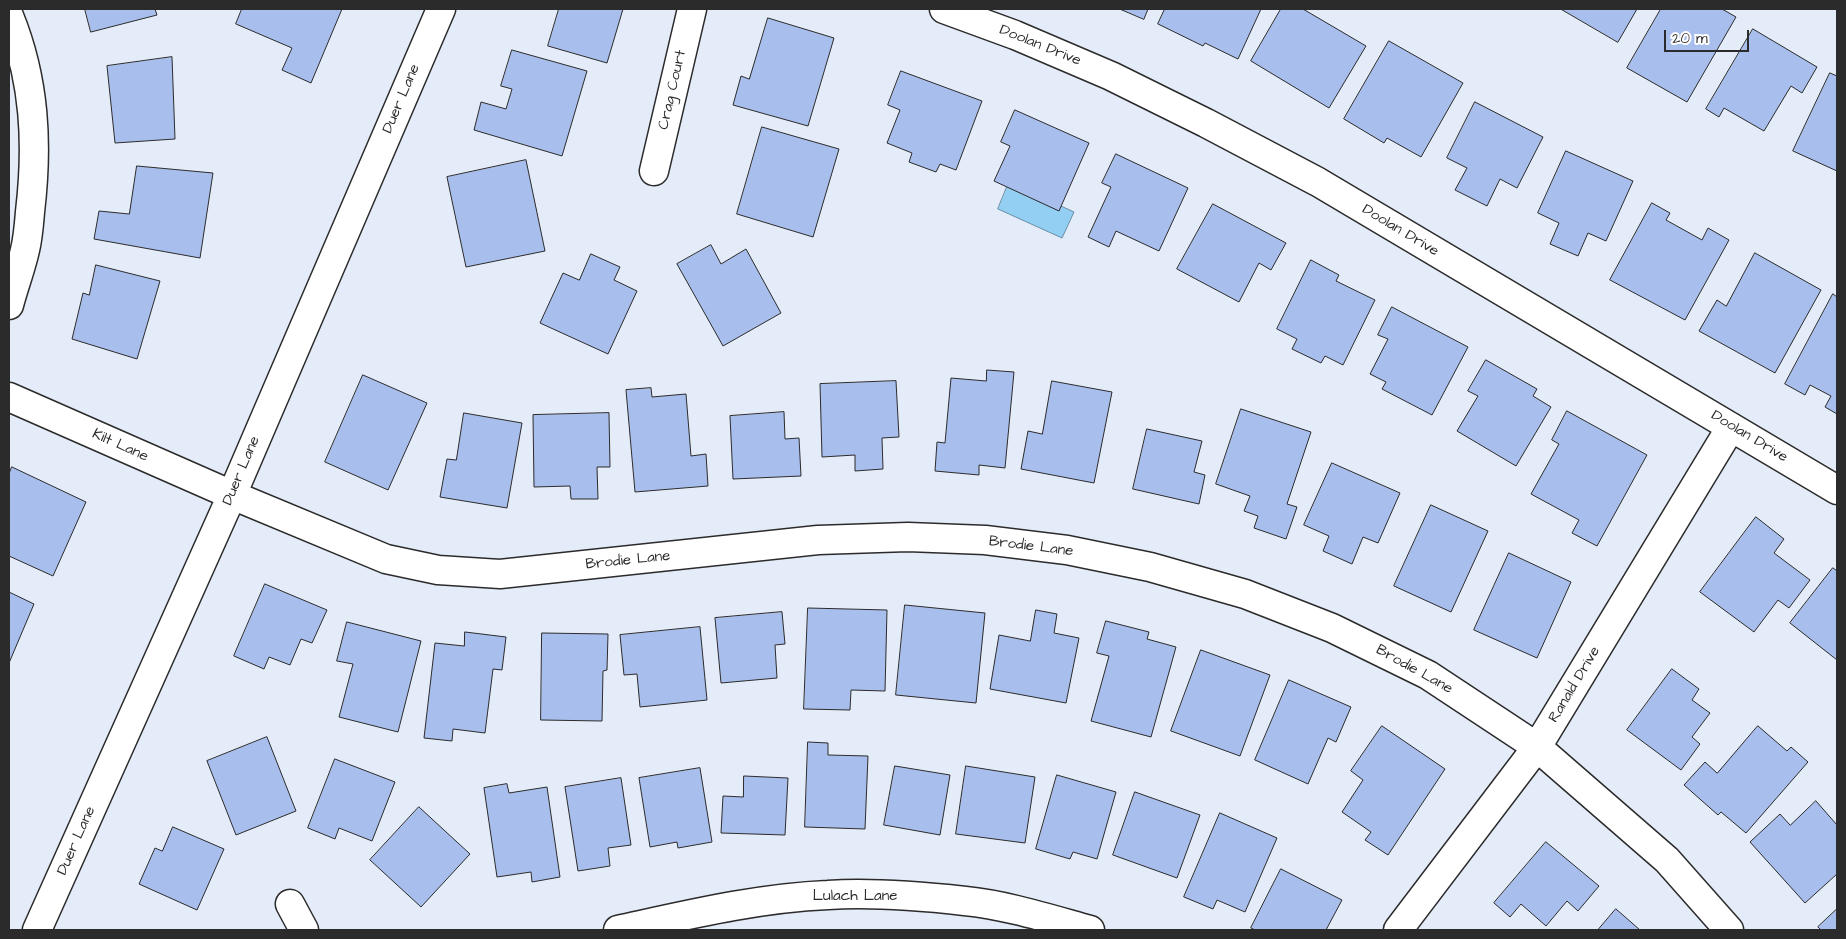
<!DOCTYPE html>
<style>
body{margin:0}
#map{position:relative;width:1846px;height:939px;overflow:hidden;background:#e5ecf9;font-family:"Architects Daughter",sans-serif}
canvas{display:block}
.frame{position:absolute;inset:0;border:10px solid #2b2b2b;pointer-events:none}
.scale{position:absolute;left:1664px;top:30px;width:85px;height:22px;box-sizing:border-box;border:2px solid #2b2b2b;border-top:0;padding-left:6px;font-size:15px;line-height:18px;white-space:nowrap;color:#2b2b2b;-webkit-text-stroke:4px #fff;paint-order:stroke}
</style>
<div id="map">
<canvas width="1846" height="939"></canvas>
<div class="frame"></div>
<div class="scale">20 m</div>
</div>
<script>
const context = document.querySelector('canvas').getContext('2d');
context.lineJoin = 'round';
function fillPath(path, color) {
  context.fillStyle = color;
  context.fill(path, 'evenodd');
}
function strokePath(path, color, width, dash) {
  context.strokeStyle = color;
  context.lineWidth = width;
  context.lineCap = dash ? 'butt' : 'round';
  context.setLineDash(dash || []);
  context.stroke(path);
}
function label(font, color, halo, rows, align = 'center') {
  context.font = font + ' "Architects Daughter",sans-serif';
  context.lineWidth = 5;
  context.setLineDash([]);
  context.textBaseline = 'middle';
  context.strokeStyle = halo;
  context.fillStyle = color;
  for (const [text, x, y, turn = 0] of rows) {
    context.save();
    context.translate(x, y);
    context.rotate((+turn || 0) * Math.PI / 180);
    context.textAlign = isNaN(turn) ? turn : align;
    if (halo) context.strokeText(text, 0, 0);
    context.fillText(text, 0, 0);
    context.restore();
  }
}
const water = new Path2D(`
 M 1009,182 L 1074,212 L 1062,238 L 998,209 Z`);
fillPath(water, '#93cff3');
strokePath(water, '#698da3', 1);
const building = new Path2D(`
 M 85,9 L 155,9 L 157,15 L 91,32 Z
 M 242,9 L 342,9 L 311,83 L 282,70 L 292,48 L 236,24 Z
 M 559,9 L 623,9 L 607,63 L 548,46 Z
 M 1120,9 L 1148,9 L 1144,19 Z
 M 1165,9 L 1261,9 L 1238,59 L 1205,43 L 1203,46 L 1158,24 Z
 M 1281,9 L 1303,9 L 1366,46 L 1329,108 L 1251,61 Z
 M 1561,9 L 1637,9 L 1618,42 Z
 M 1661,9 L 1722,9 L 1736,17 L 1687,102 L 1627,68 Z
 M 768,18 L 834,38 L 808,126 L 733,105 L 741,76 L 749,79 Z
 M 1753,29 L 1817,67 L 1802,93 L 1791,86 L 1764,131 L 1724,108 L 1719,117 L 1706,109 Z
 M 1389,41 L 1463,83 L 1421,157 L 1387,138 L 1384,143 L 1344,119 Z
 M 512,50 L 587,71 L 562,156 L 474,130 L 481,102 L 506,109 L 512,89 L 501,86 Z
 M 172,57 L 175,139 L 115,143 L 107,66 Z
 M 901,71 L 982,101 L 956,170 L 940,164 L 936,172 L 909,162 L 912,153 L 887,143 L 900,110 L 888,105 Z
 M 1830,73 L 1837,76 L 1837,171 L 1793,151 Z
 M 1475,102 L 1543,137 L 1517,188 L 1500,179 L 1487,206 L 1455,190 L 1467,168 L 1447,158 Z
 M 1015,110 L 1089,143 L 1059,211 L 994,181 L 1010,146 L 1001,142 Z
 M 762,127 L 839,149 L 813,237 L 737,214 Z
 M 1566,151 L 1633,181 L 1606,241 L 1588,233 L 1578,256 L 1550,244 L 1559,223 L 1538,213 Z
 M 1116,154 L 1188,188 L 1159,251 L 1116,231 L 1109,247 L 1088,237 L 1111,187 L 1102,183 Z
 M 526,160 L 545,251 L 466,267 L 447,177 Z
 M 137,166 L 213,173 L 200,258 L 94,239 L 99,211 L 129,214 Z
 M 1652,203 L 1670,213 L 1666,220 L 1702,240 L 1708,228 L 1729,240 L 1685,320 L 1610,280 Z
 M 1213,204 L 1286,243 L 1271,270 L 1259,263 L 1239,302 L 1177,269 Z
 M 711,245 L 721,264 L 746,249 L 781,313 L 723,346 L 677,264 Z
 M 1755,253 L 1821,290 L 1775,373 L 1699,331 L 1717,300 L 1726,306 Z
 M 591,254 L 620,267 L 614,280 L 637,291 L 608,354 L 540,323 L 563,273 L 579,280 Z
 M 1311,260 L 1339,275 L 1336,281 L 1375,300 L 1343,365 L 1325,356 L 1321,363 L 1292,349 L 1297,339 L 1277,329 Z
 M 96,265 L 160,281 L 137,359 L 72,339 L 83,293 L 89,295 Z
 M 1833,294 L 1837,297 L 1837,414 L 1825,407 L 1831,396 L 1810,385 L 1805,395 L 1785,384 Z
 M 1392,307 L 1468,347 L 1432,415 L 1382,389 L 1386,382 L 1370,374 L 1388,339 L 1378,335 Z
 M 1486,360 L 1537,389 L 1533,396 L 1551,407 L 1516,466 L 1457,431 L 1478,396 L 1468,391 Z
 M 987,370 L 1014,372 L 1005,468 L 979,465 L 979,475 L 935,471 L 937,442 L 945,443 L 951,378 L 986,381 Z
 M 363,375 L 427,403 L 388,490 L 325,462 Z
 M 896,381 L 899,437 L 882,438 L 883,469 L 855,471 L 855,455 L 822,457 L 820,384 Z
 M 1052,381 L 1112,392 L 1094,483 L 1021,469 L 1028,431 L 1042,434 Z
 M 651,388 L 652,397 L 686,394 L 691,456 L 706,454 L 708,486 L 635,492 L 626,390 Z
 M 1241,409 L 1311,432 L 1287,504 L 1297,507 L 1286,539 L 1254,528 L 1258,516 L 1244,511 L 1250,496 L 1216,484 Z
 M 1567,411 L 1647,455 L 1597,546 L 1572,533 L 1579,520 L 1531,494 L 1559,444 L 1552,440 Z
 M 784,412 L 785,439 L 799,438 L 801,476 L 733,479 L 730,416 Z
 M 464,413 L 522,423 L 507,508 L 440,497 L 447,459 L 456,460 Z
 M 609,413 L 610,467 L 597,467 L 598,499 L 571,499 L 570,486 L 534,487 L 533,415 Z
 M 1147,429 L 1202,441 L 1194,472 L 1205,475 L 1199,504 L 1133,489 Z
 M 1332,463 L 1400,493 L 1378,543 L 1363,537 L 1352,564 L 1323,551 L 1329,536 L 1304,525 Z
 M 12,467 L 86,502 L 53,576 L 9,556 L 9,474 Z
 M 1431,505 L 1488,531 L 1451,612 L 1394,586 Z
 M 1756,517 L 1784,539 L 1774,553 L 1810,580 L 1789,608 L 1778,600 L 1754,632 L 1700,592 Z
 M 1509,553 L 1571,582 L 1537,658 L 1474,630 Z
 M 1833,568 L 1837,571 L 1837,660 L 1790,623 Z
 M 265,584 L 327,610 L 312,643 L 301,639 L 290,665 L 269,657 L 264,669 L 234,656 Z
 M 9,592 L 34,604 L 9,663 Z
 M 905,605 L 985,613 L 976,703 L 896,695 Z
 M 808,608 L 887,610 L 885,691 L 851,690 L 850,710 L 804,709 Z
 M 1036,610 L 1057,614 L 1054,633 L 1079,638 L 1066,703 L 990,689 L 999,635 L 1030,641 Z
 M 782,612 L 785,644 L 775,645 L 777,678 L 721,683 L 715,618 Z
 M 1106,621 L 1149,632 L 1147,639 L 1176,647 L 1151,737 L 1091,721 L 1109,656 L 1097,653 Z
 M 347,622 L 421,641 L 398,732 L 339,717 L 353,664 L 337,661 Z
 M 700,627 L 707,700 L 640,707 L 637,674 L 624,675 L 620,635 Z
 M 465,632 L 506,637 L 502,670 L 493,669 L 485,733 L 453,729 L 452,741 L 424,738 L 435,643 L 464,646 Z
 M 542,633 L 608,634 L 607,670 L 603,671 L 602,721 L 541,720 Z
 M 1201,650 L 1270,675 L 1240,756 L 1171,731 Z
 M 1672,669 L 1699,689 L 1692,700 L 1710,713 L 1692,737 L 1700,744 L 1681,770 L 1627,730 Z
 M 1289,680 L 1351,707 L 1336,742 L 1328,738 L 1308,784 L 1255,760 Z
 M 1382,726 L 1445,769 L 1388,855 L 1365,840 L 1371,832 L 1342,812 L 1363,780 L 1351,771 Z
 M 1758,726 L 1787,751 L 1791,747 L 1808,762 L 1746,833 L 1721,812 L 1718,815 L 1684,785 L 1705,762 L 1717,773 Z
 M 267,737 L 296,811 L 236,835 L 207,761 Z
 M 808,742 L 828,743 L 828,755 L 868,756 L 865,829 L 805,827 Z
 M 335,759 L 395,782 L 372,841 L 339,828 L 335,839 L 308,828 Z
 M 895,766 L 950,775 L 940,835 L 884,825 Z
 M 966,766 L 1035,777 L 1025,843 L 956,834 Z
 M 700,768 L 712,842 L 678,848 L 677,842 L 650,847 L 639,778 Z
 M 1057,775 L 1116,792 L 1097,859 L 1073,852 L 1070,859 L 1036,849 Z
 M 744,776 L 788,778 L 785,835 L 721,833 L 723,796 L 743,797 Z
 M 621,778 L 631,845 L 608,848 L 610,866 L 578,871 L 565,787 Z
 M 507,784 L 509,793 L 547,787 L 560,877 L 532,882 L 531,872 L 497,877 L 484,788 Z
 M 1135,792 L 1200,815 L 1177,878 L 1113,855 Z
 M 1816,801 L 1837,825 L 1837,874 L 1805,903 L 1750,842 L 1780,814 L 1790,825 Z
 M 419,807 L 470,854 L 421,907 L 370,860 Z
 M 1220,813 L 1277,838 L 1245,912 L 1217,900 L 1213,909 L 1184,897 Z
 M 173,827 L 224,849 L 197,910 L 139,884 L 155,848 L 162,851 Z
 M 1546,842 L 1599,886 L 1578,911 L 1567,901 L 1546,926 L 1521,904 L 1510,917 L 1494,903 Z
 M 1281,869 L 1342,900 L 1326,930 L 1255,930 L 1251,928 Z
 M 1616,909 L 1640,930 L 1598,930 Z
 M 1837,909 L 1837,930 L 1821,930 L 1818,927 Z`);
fillPath(building, '#a8beec');
strokePath(building, '#2b2b2b', 1);
const minor = new Path2D(`
 M 944,9 L 1015,35 L 1111,76 L 1206,123 L 1318,182 L 1837,490
 M 9,16 C 35,80 38,144 30,212 C 29,224 28,238 25,250 C 21,268 14,286 9,305
 M 654,171 L 692,9
 M 9,397 L 232,495 L 386,559 L 438,570 L 500,574 L 818,540 L 908,537 L 985,540 L 1067,550 L 1150,567 L 1245,594 L 1332,628 L 1428,675 L 1537,747 L 1667,860 L 1729,930
 M 290,904 L 304,930
 M 37,930 L 232,495 L 441,9
 M 618,930 C 687,915 757,898 828,895 C 873,892 920,896 965,901 C 1006,905 1050,919 1090,930
 M 1398,930 L 1537,747 L 1731,427`);
strokePath(minor, '#2b2b2b', 31);
strokePath(minor, '#fff', 28);
label('15px', '#2b2b2b', '#fff', [
 ["Doolan Drive",1040,46,22],
 ["Crag Court",673,90,-77],
 ["Duer Lane",402,99,-67],
 ["Doolan Drive",1400,231,31],
 ["Doolan Drive",1749,437,31],
 ["Kilt Lane",120,446,24],
 ["Duer Lane",242,471,-67],
 ["Brodie Lane",1031,547,7],
 ["Brodie Lane",628,561,-6],
 ["Brodie Lane",1414,670,29],
 ["Ranald Drive",1575,685,-59],
 ["Duer Lane",77,841,-66],
 ["Lulach Lane",855,897]
]);
</script>
